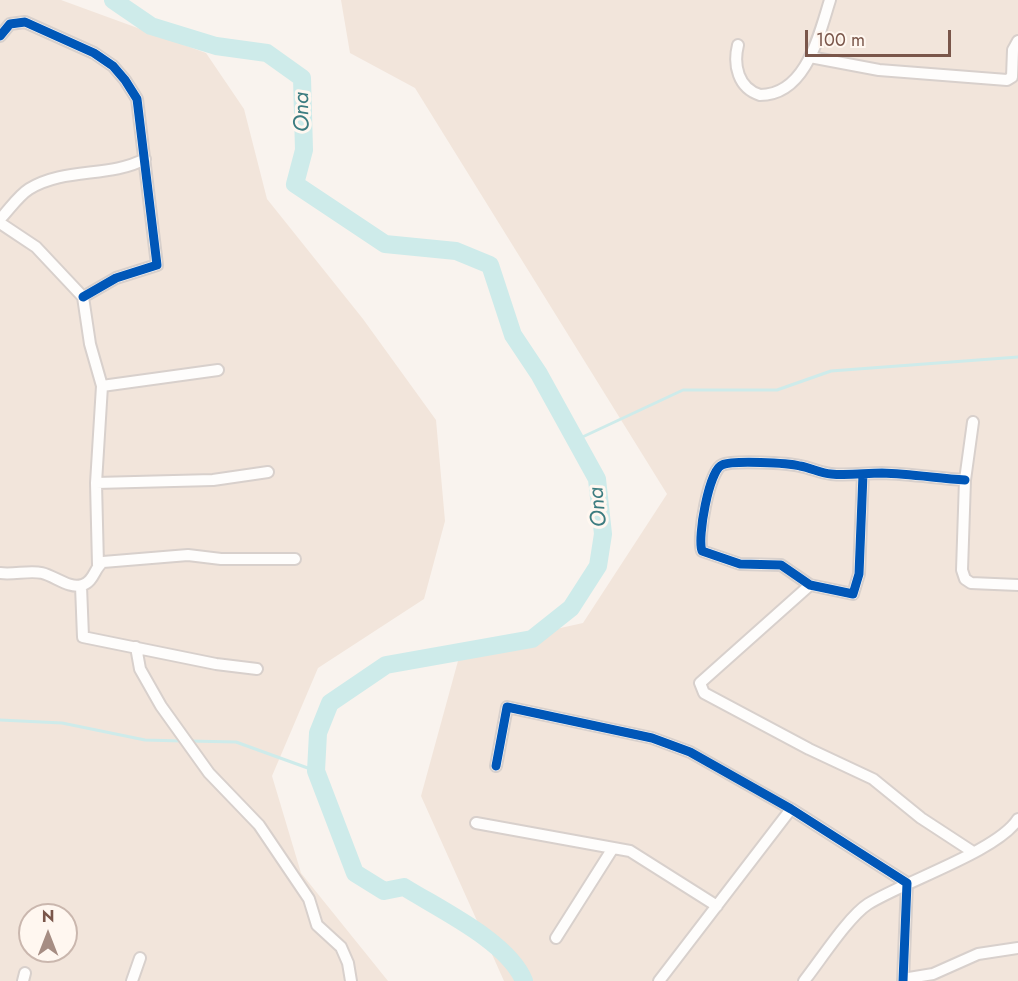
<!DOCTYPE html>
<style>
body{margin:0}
#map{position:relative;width:1018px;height:981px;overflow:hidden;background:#f9f3ee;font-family:Jost,sans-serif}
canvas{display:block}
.north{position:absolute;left:18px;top:903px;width:60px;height:60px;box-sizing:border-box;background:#fff7f0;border:2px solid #cab7ae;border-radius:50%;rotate:0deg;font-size:16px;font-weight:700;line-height:24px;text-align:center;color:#7a564a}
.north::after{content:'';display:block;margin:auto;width:21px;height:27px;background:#a68d83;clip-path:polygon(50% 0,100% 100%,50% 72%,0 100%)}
.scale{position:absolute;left:805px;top:30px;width:146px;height:27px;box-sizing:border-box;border:3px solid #7a564a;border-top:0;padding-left:8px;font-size:18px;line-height:21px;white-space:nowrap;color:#7a564a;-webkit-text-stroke:4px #fff7f0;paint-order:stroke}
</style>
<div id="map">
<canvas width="1018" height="981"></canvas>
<div class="north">N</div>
<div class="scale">100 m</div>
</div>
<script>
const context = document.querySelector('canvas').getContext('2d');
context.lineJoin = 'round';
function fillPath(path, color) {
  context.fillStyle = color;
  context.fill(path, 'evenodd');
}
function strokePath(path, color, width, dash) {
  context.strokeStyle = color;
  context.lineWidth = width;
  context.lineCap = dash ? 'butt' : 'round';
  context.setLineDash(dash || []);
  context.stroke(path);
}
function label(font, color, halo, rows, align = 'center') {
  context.font = font + ' Jost,sans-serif';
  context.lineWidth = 6;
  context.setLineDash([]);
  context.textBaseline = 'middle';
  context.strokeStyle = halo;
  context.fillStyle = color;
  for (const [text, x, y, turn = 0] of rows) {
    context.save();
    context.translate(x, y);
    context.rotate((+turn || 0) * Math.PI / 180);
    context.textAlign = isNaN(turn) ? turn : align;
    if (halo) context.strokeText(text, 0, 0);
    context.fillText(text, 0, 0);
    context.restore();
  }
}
fillPath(new Path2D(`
 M 0,0 L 61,0 L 206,53 L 244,109 L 267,199 L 363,319 L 436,420 L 445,521 L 424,599 L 318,668 L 272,776 L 301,873 L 388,981 L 0,981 ZM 30,915 L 66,915 L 66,951 L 30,951 Z
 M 341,0 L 1018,0 L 1018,981 L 504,981 L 421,796 L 461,650 L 583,623 L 667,494 L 415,88 L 350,53 Z`), '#f2e5db');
strokePath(new Path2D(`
 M 576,440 L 683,390 L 777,390 L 831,371 L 1018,357
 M 0,720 L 62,723 L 145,740 L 182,741
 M 189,741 L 236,742 L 316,771`), '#ceebea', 3);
strokePath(new Path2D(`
 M 113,0 L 151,26 L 216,46 L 267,53 L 302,78 L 304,150 L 295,184 L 385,244 L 456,251 L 490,265 L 513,335 L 539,374 L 597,479 L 603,534 L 598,566 L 571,608 L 532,639 L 386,665 L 330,703 L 318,733 L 316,771 L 355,873 L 384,891 L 404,887 C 439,909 509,942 524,981`), '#ceebea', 18);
const minor = new Path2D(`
 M 0,36 L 10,24 L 25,22 L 94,53 L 113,66 L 125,80 L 137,99 L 157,265 L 116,278 L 83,297
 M 738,45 C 733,65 738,88 760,95 C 806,95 819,35 830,0
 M 810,57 L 879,70 L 1007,80 L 1012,77 L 1013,50 L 1018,41
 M 0,219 C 9,210 18,196 29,189 C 65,167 109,178 145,159
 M 0,223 L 36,247 L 83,297 L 90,344 L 102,386 L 96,483 L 98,565
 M 102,386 L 218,370
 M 973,422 L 965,480 L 962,570 L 965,579 L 971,583 L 1018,585
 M 863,474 L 859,574 L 853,594 L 810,585 L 781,565 L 740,564 L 702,551 C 697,538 709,470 722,465 C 733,460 788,463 800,466 C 811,468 821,473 831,474 C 848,476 865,473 882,473 C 910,474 937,478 965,480
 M 96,483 L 213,480 L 268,472
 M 0,573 C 14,575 29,570 42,573 C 55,576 69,589 82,585 C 94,582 94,568 103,562 L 188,555 L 221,559 L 295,559
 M 810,585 L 700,683 L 704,693 L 809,749 L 873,779 L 921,818 L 973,852
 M 81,586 L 83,637 L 216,664 L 257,669
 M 136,647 L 140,669 L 161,706 L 209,773 L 259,825 L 309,899 L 317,925 L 341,947 L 348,963 L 351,981
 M 496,766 L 507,707 L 652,738 L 690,752 L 791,809 L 907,883 L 903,981
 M 476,823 L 630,851 L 717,906
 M 556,938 L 613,848
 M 903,979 L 933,974 L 978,954 L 1018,948
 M 23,981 L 25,973
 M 132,981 L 140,958
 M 659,981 L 791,809
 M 804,981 C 820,961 848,917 868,904 C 905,881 998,851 1018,819`);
strokePath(minor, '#d8d0cc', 14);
strokePath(minor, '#fefdfc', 10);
strokePath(new Path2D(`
 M 0,36 L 10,24 L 25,22 L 94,53 L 113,66 L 125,80 L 137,99 L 157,265 L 116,278 L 83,297
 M 863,474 L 859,574 L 853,594 L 810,585 L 781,565 L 740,564 L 702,551 C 697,538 709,470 722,465 C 733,460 788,463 800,466 C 811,468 821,473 831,474 C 848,476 865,473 882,473 C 910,474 937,478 965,480
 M 496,766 L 507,707 L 652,738 L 690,752 L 791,809 L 907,883 L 903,981`), '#0057b8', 9);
label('italic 22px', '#3c7c80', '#fff7f0', [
 ["Ona",303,112,-91],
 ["Ona",599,507,-96]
]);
</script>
